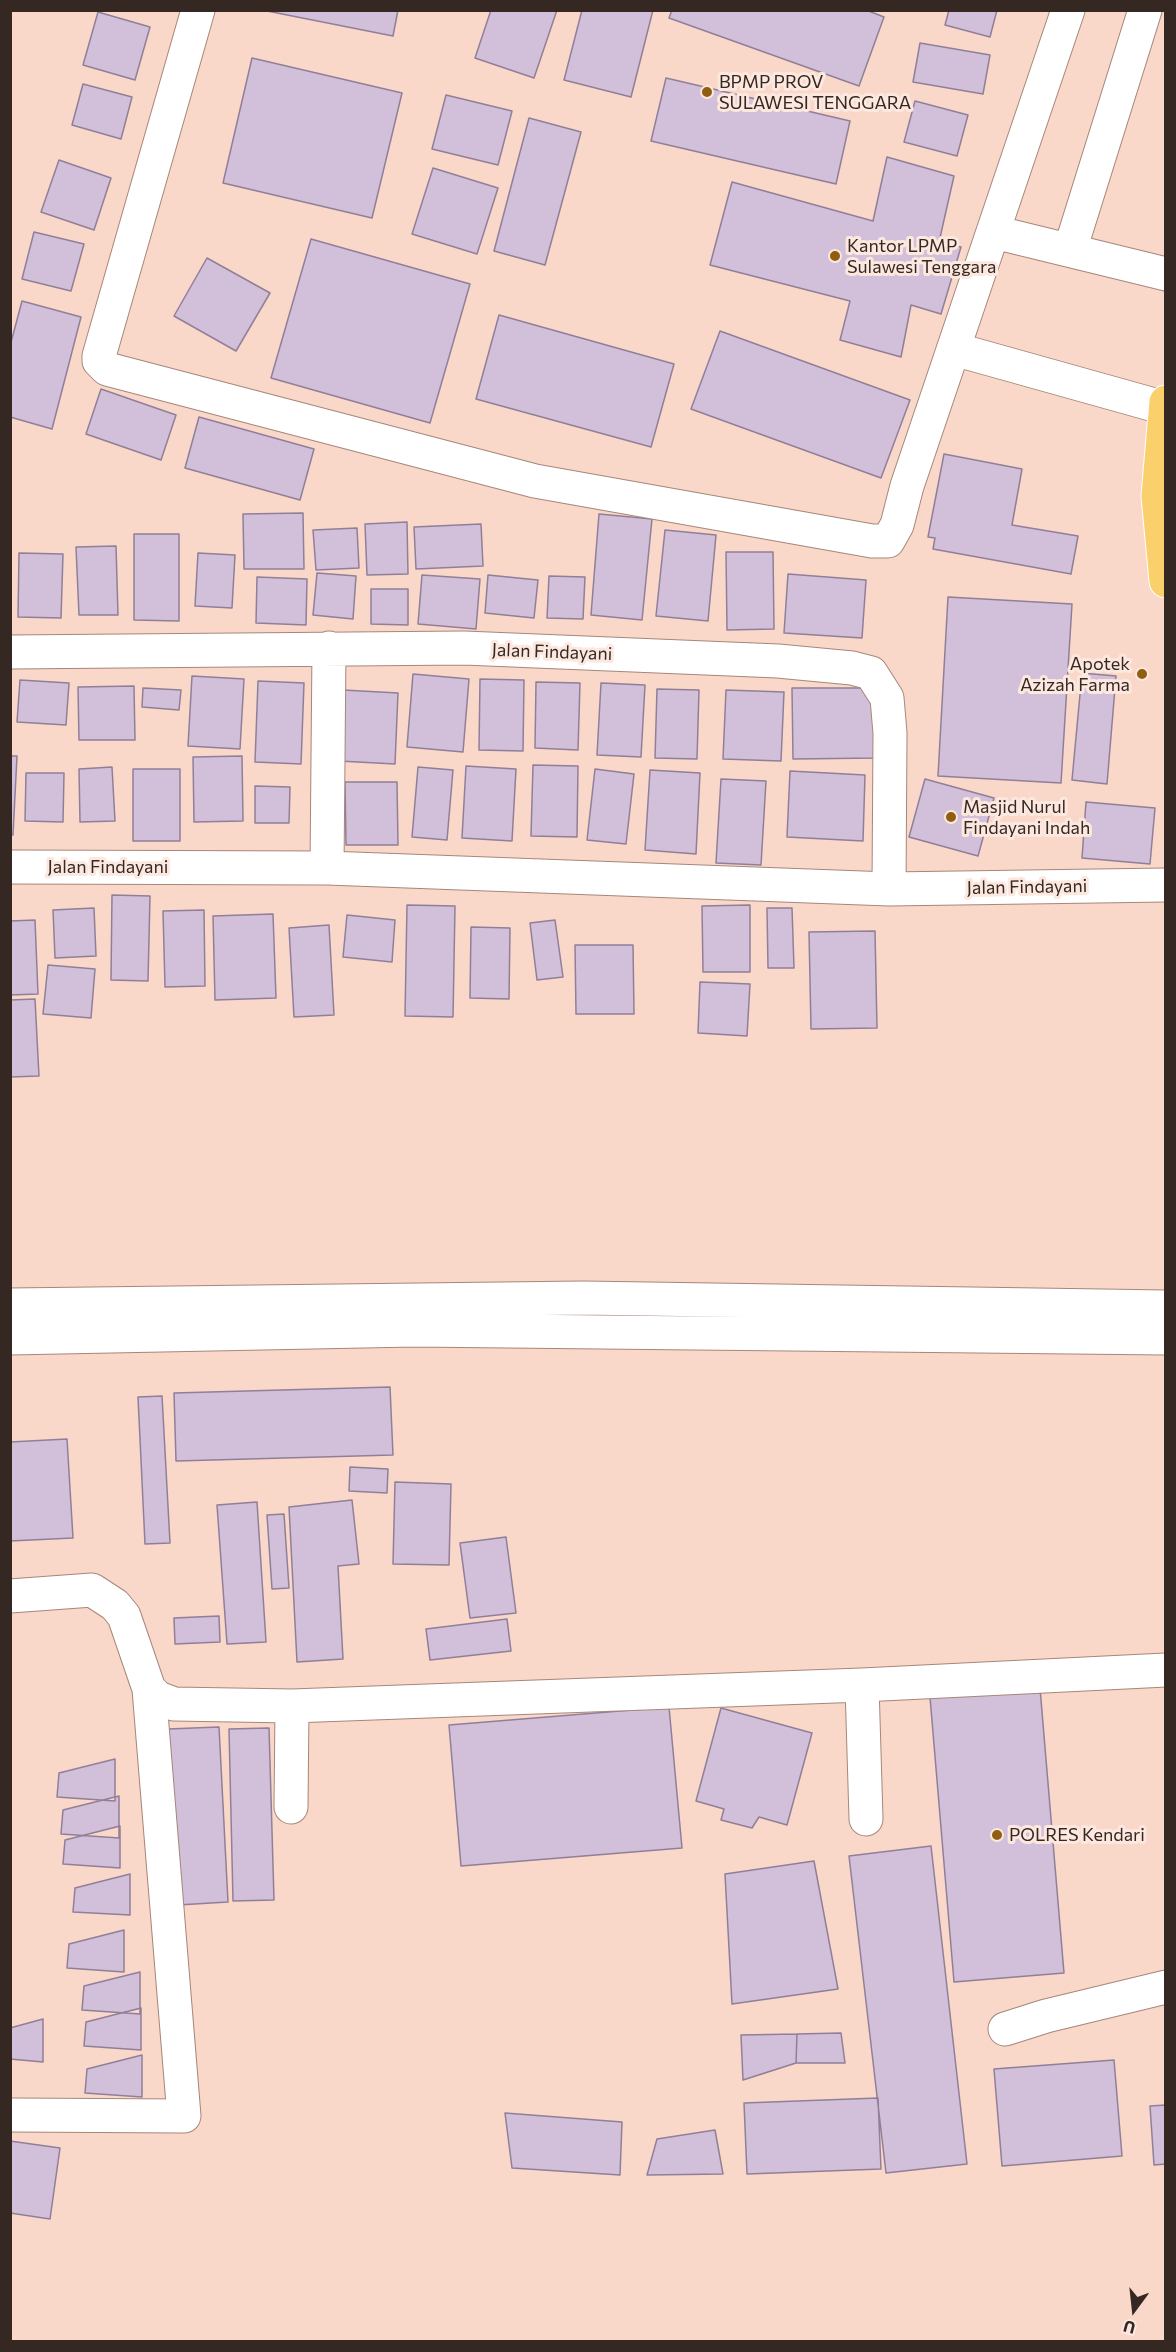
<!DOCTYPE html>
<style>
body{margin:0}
#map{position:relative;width:1176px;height:2352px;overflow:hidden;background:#f9d7c9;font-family:Commissioner,sans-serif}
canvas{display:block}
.frame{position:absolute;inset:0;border:12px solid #352823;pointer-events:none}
.north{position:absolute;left:1104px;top:2280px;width:60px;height:60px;-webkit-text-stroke:4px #fce8df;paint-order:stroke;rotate:195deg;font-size:16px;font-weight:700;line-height:24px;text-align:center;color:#352823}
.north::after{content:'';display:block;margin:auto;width:21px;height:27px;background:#352823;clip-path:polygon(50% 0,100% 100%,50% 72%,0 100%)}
</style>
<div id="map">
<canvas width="1176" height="2352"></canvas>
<div class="frame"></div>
<div class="north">U</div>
</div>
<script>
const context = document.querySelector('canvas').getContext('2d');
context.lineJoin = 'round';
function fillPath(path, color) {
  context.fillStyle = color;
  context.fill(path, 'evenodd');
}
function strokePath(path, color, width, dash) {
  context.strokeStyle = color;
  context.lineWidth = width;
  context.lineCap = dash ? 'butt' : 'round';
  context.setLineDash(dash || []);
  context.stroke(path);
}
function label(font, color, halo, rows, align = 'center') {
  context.font = font + ' Commissioner,sans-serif';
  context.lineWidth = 6;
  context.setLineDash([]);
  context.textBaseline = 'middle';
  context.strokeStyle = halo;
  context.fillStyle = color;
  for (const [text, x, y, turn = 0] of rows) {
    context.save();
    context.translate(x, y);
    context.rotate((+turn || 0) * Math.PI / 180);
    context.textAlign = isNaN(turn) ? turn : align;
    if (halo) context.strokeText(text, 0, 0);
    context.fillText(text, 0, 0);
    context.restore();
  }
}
const building = new Path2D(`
 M 262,10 L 398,10 L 393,36 Z
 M 491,10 L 557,10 L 534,78 L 475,58 Z
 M 582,10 L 653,10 L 631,97 L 564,80 Z
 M 672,10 L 866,10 L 884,17 L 859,86 L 669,18 Z
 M 949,10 L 997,10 L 990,37 L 945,25 Z
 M 98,12 L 150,27 L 135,80 L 83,65 Z
 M 920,43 L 990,55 L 983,94 L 913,82 Z
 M 252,58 L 402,93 L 372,218 L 223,183 Z
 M 666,78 L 850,121 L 836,184 L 651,141 Z
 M 83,84 L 132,97 L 121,139 L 72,125 Z
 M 446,95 L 512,111 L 498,165 L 432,149 Z
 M 915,101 L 968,115 L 957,156 L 904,142 Z
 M 529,118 L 581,132 L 545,265 L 494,251 Z
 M 887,157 L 954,176 L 939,242 L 961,247 L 941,314 L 911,305 L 901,357 L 840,340 L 850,301 L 710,265 L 732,182 L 873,221 Z
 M 59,160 L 111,178 L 94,230 L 41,212 Z
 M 433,168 L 498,188 L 477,254 L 412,234 Z
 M 34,232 L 84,244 L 71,291 L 22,279 Z
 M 311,239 L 470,284 L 430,423 L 271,378 Z
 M 207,258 L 270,293 L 236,351 L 174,316 Z
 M 22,301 L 81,317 L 52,429 L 10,417 L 10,346 Z
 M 499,315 L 674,364 L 651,447 L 476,399 Z
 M 720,331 L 910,400 L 881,478 L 691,409 Z
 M 101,389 L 176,415 L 161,460 L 86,434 Z
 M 199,417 L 314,449 L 300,500 L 185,468 Z
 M 944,454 L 1022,469 L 1012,525 L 1078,536 L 1071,574 L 933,549 L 935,538 L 928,537 Z
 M 303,513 L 304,569 L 244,569 L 243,514 Z
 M 599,514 L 652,519 L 642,620 L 591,615 Z
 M 407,522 L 408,574 L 367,575 L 365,524 Z
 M 481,524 L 483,566 L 416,569 L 414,527 Z
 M 357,528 L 359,568 L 316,570 L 313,530 Z
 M 665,530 L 716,535 L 708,621 L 656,616 Z
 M 134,534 L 179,534 L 179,621 L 134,620 Z
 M 116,546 L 118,615 L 79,615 L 76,547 Z
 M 726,552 L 773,552 L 774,629 L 727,630 Z
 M 19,553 L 63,554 L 61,618 L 18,617 Z
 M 198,553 L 235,555 L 232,608 L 195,606 Z
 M 317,573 L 356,576 L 353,619 L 313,615 Z
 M 788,574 L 866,580 L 862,638 L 784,633 Z
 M 422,575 L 480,579 L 476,629 L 418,624 Z
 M 488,575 L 538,580 L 534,618 L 485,613 Z
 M 549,576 L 585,577 L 583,619 L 547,618 Z
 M 257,577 L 307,579 L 306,625 L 256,623 Z
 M 371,589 L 408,589 L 408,625 L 371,624 Z
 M 948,597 L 1072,604 L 1061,783 L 938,776 Z
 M 1082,673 L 1116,676 L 1107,784 L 1072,780 Z
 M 413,674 L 469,679 L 463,752 L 407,747 Z
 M 192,676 L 244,679 L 240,749 L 188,746 Z
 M 480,679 L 524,680 L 523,751 L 479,750 Z
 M 20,680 L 69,683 L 66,725 L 17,722 Z
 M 258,681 L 304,683 L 301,764 L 255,762 Z
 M 536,682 L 580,683 L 578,750 L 535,748 Z
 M 601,683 L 645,685 L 641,757 L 597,755 Z
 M 134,686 L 135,740 L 79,740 L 78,687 Z
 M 143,688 L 181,690 L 179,710 L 142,707 Z
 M 792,688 L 876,688 L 877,758 L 793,759 Z
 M 657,689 L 699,690 L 697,759 L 655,758 Z
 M 343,690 L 398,693 L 395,764 L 339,761 Z
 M 726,690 L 784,692 L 781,761 L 723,759 Z
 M 10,756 L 17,756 L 13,835 L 10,835 Z
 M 242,756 L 243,821 L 194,822 L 193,757 Z
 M 533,765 L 578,766 L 577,837 L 531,836 Z
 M 466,766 L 516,769 L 512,841 L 462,838 Z
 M 112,767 L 115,821 L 80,822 L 79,769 Z
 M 418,767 L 453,770 L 447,840 L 412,837 Z
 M 133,769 L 180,769 L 180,841 L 133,841 Z
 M 595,769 L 634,774 L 626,844 L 587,840 Z
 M 650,770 L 700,773 L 696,854 L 645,850 Z
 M 790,771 L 865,775 L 863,841 L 787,837 Z
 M 26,773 L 64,773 L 63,822 L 25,821 Z
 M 721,779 L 766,781 L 761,865 L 716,863 Z
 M 925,779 L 994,798 L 978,856 L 909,837 Z
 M 345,782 L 397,782 L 398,845 L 346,845 Z
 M 255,786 L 290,787 L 289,823 L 255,823 Z
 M 1086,802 L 1155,808 L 1150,864 L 1082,858 Z
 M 112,895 L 150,896 L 148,981 L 111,980 Z
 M 407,905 L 455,906 L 453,1017 L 405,1016 Z
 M 750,905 L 750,972 L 703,972 L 702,906 Z
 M 94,908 L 96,956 L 55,958 L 53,910 Z
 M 767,908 L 792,908 L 794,968 L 768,968 Z
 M 204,910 L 205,986 L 165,987 L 163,911 Z
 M 273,914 L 276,998 L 215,1000 L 213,916 Z
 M 347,915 L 395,920 L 392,962 L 343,957 Z
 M 35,920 L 38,994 L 10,995 L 10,921 Z
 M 555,920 L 563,977 L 537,980 L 530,923 Z
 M 329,925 L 334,1015 L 294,1017 L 289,928 Z
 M 471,927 L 510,928 L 509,999 L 470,998 Z
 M 875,931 L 877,1028 L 811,1029 L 809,932 Z
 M 575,945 L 633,945 L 634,1014 L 576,1014 Z
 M 48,965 L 95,969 L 91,1018 L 43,1014 Z
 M 700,982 L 750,984 L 747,1036 L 698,1033 Z
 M 35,999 L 39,1076 L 10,1077 L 10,1000 Z
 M 390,1387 L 393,1455 L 176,1461 L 174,1393 Z
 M 162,1396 L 170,1543 L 145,1544 L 138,1397 Z
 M 67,1439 L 73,1538 L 10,1541 L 10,1442 Z
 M 350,1467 L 388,1469 L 387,1493 L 349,1491 Z
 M 395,1482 L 451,1484 L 449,1565 L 393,1564 Z
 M 352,1500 L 359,1564 L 338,1566 L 343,1659 L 297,1662 L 289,1507 Z
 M 257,1502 L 266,1642 L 227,1644 L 217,1505 Z
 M 284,1514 L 289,1588 L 272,1589 L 267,1515 Z
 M 506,1537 L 516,1613 L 470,1618 L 460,1543 Z
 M 219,1616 L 220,1642 L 175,1644 L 174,1618 Z
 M 507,1619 L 511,1651 L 430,1660 L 426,1629 Z
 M 1040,1688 L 1064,1973 L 954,1982 L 930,1697 Z
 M 669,1707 L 682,1848 L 461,1866 L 449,1725 Z
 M 721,1708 L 812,1733 L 787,1825 L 759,1817 L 752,1828 L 721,1820 L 724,1809 L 696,1801 Z
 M 219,1727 L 228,1902 L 178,1905 L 168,1729 Z
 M 269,1728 L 274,1900 L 233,1901 L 229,1729 Z
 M 115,1759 L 115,1801 L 57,1797 L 59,1773 Z
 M 119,1796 L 119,1838 L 61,1834 L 63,1810 Z
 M 120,1826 L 120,1868 L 63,1864 L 65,1840 Z
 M 931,1846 L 967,2164 L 886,2173 L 849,1856 Z
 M 814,1861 L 838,1989 L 732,2004 L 725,1874 Z
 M 130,1874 L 130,1915 L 73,1912 L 75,1888 Z
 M 124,1930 L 124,1972 L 67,1968 L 69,1944 Z
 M 140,1972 L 140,2014 L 82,2010 L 84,1986 Z
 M 141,2008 L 141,2050 L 84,2046 L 86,2022 Z
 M 43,2019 L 43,2062 L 10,2059 L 10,2028 Z
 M 841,2033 L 845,2063 L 796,2063 L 797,2034 Z
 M 797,2034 L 796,2063 L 743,2080 L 741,2035 Z
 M 142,2055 L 142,2097 L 85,2093 L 87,2069 Z
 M 1114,2060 L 1122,2156 L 1002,2166 L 994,2069 Z
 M 878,2098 L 881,2169 L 747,2174 L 744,2103 Z
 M 1166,2105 L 1166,2164 L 1154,2165 L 1150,2106 Z
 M 505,2113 L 622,2122 L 620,2175 L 512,2168 Z
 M 715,2130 L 723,2174 L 647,2175 L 657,2139 Z
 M 10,2141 L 60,2148 L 50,2219 L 10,2213 Z`);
fillPath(building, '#d2bfd9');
strokePath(building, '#917f98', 1.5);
const minor = new Path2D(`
 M 198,10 L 99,356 L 99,361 L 107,369 L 535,481 L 872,541 L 888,541 L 897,525 L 907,486 L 1068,10
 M 994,232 L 1166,274
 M 1070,250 L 1145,10
 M 954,349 L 1165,408
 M 10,652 L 464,648 L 778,661 L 852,668 L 871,673 L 887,698 L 890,733 L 889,889
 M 10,867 L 327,868 L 889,889 L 1166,885
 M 327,868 L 329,648
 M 10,1305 L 583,1298 L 1166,1307
 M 10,1338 L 414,1330 L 1166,1338
 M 10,1596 L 92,1590 L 115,1605 L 124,1616 L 149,1689 L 158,1698 L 174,1704 L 292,1706 L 862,1685 L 1166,1670
 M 862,1685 L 866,1819
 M 291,1807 L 292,1706
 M 1005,2029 L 1046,2016 L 1166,1987
 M 10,2115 L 184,2116 L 149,1689`);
const highway = new Path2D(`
 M 1166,402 L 1158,496 L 1166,581`);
strokePath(minor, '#a6877a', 35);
strokePath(highway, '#fff', 35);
strokePath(minor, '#fff', 33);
strokePath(highway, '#fad06c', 33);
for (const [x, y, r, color] of [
 [707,92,6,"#915d10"],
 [835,256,6,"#915d10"],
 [1142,674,6,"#915d10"],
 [951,817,6,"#915d10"],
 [997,1835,6,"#915d10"]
]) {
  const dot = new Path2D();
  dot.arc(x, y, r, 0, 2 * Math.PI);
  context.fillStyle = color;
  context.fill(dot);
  strokePath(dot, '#fce8df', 2);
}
label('18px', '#352823', '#fce8df', [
 ["BPMP PROV",719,82],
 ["SULAWESI TENGGARA",719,103],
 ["Kantor LPMP",847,246],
 ["Sulawesi Tenggara",847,267],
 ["Apotek",1130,664,"right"],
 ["Azizah Farma",1130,685,"right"],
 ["Masjid Nurul",963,807],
 ["Findayani Indah",963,828],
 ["POLRES Kendari",1009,1835]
], 'left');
label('18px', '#352823', '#fce8df', [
 ["Jalan Findayani",552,652,2],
 ["Jalan Findayani",108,867],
 ["Jalan Findayani",1027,887,-1]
]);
</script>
